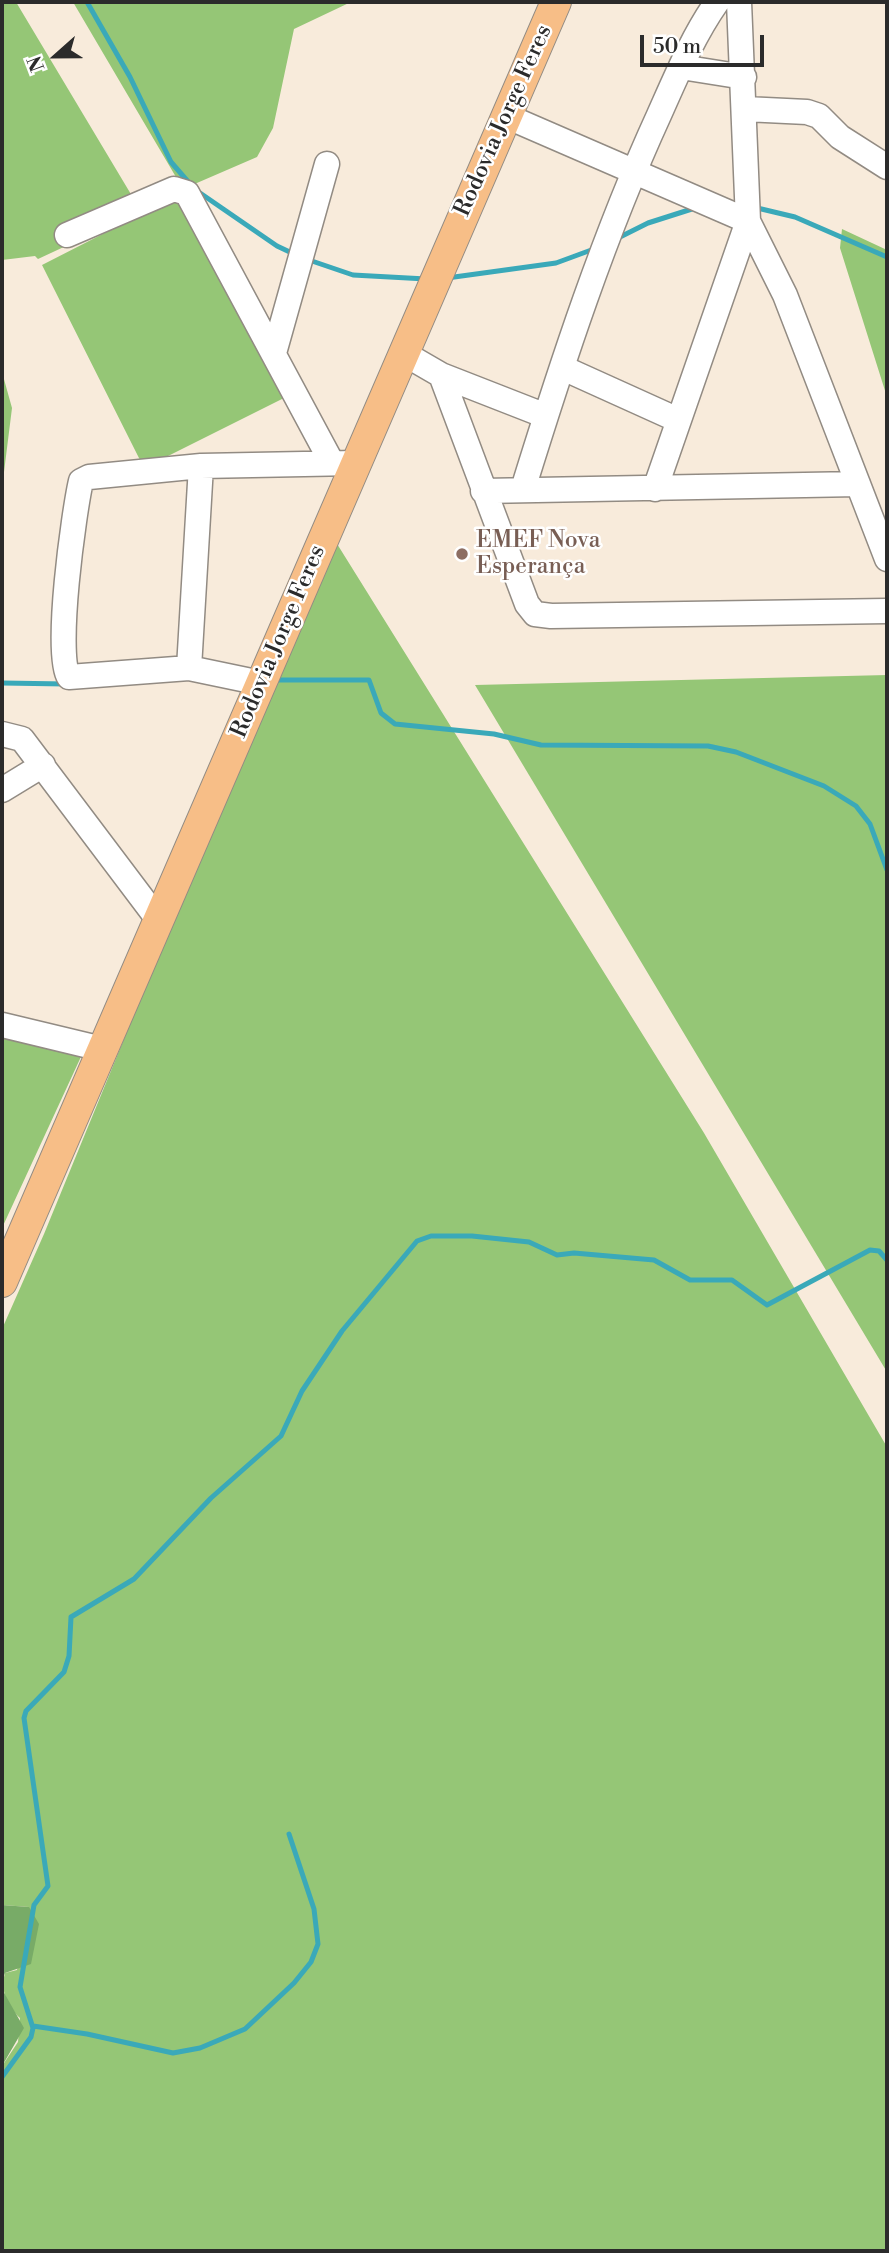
<!DOCTYPE html>
<meta charset="utf-8">
<style>
body{margin:0}
#map{position:relative;width:889px;height:2253px;overflow:hidden;background:#f8ebdb;font-family:"Libre Bodoni",serif}
canvas{display:block}
.frame{position:absolute;inset:0;border:4px solid #2b2b2b;pointer-events:none}
.north{position:absolute;left:21px;top:21px;width:70px;height:70px;-webkit-text-stroke:5px #fff;paint-order:stroke;rotate:249deg;font-size:19px;font-weight:700;line-height:28px;text-align:center;color:#2b2b2b}
.north::after{content:'';display:block;margin:auto;width:24px;height:32px;background:#2b2b2b;clip-path:polygon(50% 0,100% 100%,50% 72%,0 100%)}
.scale{position:absolute;left:640px;top:35px;width:124px;height:32px;box-sizing:border-box;border:4px solid #2b2b2b;border-top:0;padding-left:9px;font-size:21px;line-height:24px;white-space:nowrap;color:#2b2b2b;-webkit-text-stroke:5px #fff;paint-order:stroke}
</style>
<div id="map">
<canvas width="889" height="2253"></canvas>
<div class="frame"></div>
<div class="north">N</div>
<div class="scale">50 m</div>
</div>
<script>
const context = document.querySelector('canvas').getContext('2d');
context.lineJoin = 'round';
function fillPath(path, color) {
  context.fillStyle = color;
  context.fill(path, 'evenodd');
}
function strokePath(path, color, width, dash) {
  context.strokeStyle = color;
  context.lineWidth = width;
  context.lineCap = dash ? 'butt' : 'round';
  context.setLineDash(dash || []);
  context.stroke(path);
}
function label(font, color, halo, rows, align = 'center') {
  context.font = font + ' "Libre Bodoni",serif';
  context.lineWidth = 5;
  context.setLineDash([]);
  context.textBaseline = 'middle';
  context.strokeStyle = halo;
  context.fillStyle = color;
  for (const [text, x, y, turn = 0] of rows) {
    context.save();
    context.translate(x, y);
    context.rotate((+turn || 0) * Math.PI / 180);
    context.textAlign = isNaN(turn) ? turn : align;
    if (halo) context.strokeText(text, 0, 0);
    context.fillText(text, 0, 0);
    context.restore();
  }
}
fillPath(new Path2D(`
 M 2,2 L 16,2 L 141,211 L 38,259 L 35,256 L 2,260 Z
 M 73,2 L 351,2 L 294,29 L 273,128 L 257,157 L 183,189 Z
 M 181,194 L 284,398 L 144,468 L 42,265 Z
 M 842,229 L 887,250 L 887,397 L 840,248 Z
 M 2,372 L 12,408 L 2,488 Z
 M 334,539 L 704,1133 L 887,1447 L 887,2251 L 2,2251 L 2,2066 L 18,2042 L 20,2018 C 7,2006 0,1990 5,1973 L 17,1970 L 29,1907 L 2,1905 L 2,1329 L 44,1234 L 280,659 Z
 M 887,675 L 887,1372 L 475,685 Z
 M 2,1029 L 85,1048 L 2,1228 Z`), '#95c676');
fillPath(new Path2D(`
 M 2,1905 L 29,1907 L 39,1924 L 31,1964 L 5,1973 L 2,1981 Z
 M 2,1989 L 24,2028 L 2,2066 Z`), '#78ab67');
strokePath(new Path2D(`
 M 87,2 L 130,77 L 171,162 L 190,184
 M 200,193 L 277,246 L 294,254
 M 753,207 L 795,217 L 887,257
 M 616,239 L 648,223 L 695,208
 M 306,259 L 353,275 L 426,279
 M 447,278 L 556,263 L 594,249
 M 271,680 L 369,680 L 381,713 L 395,724 L 494,734 L 541,745 L 708,746 L 736,752 L 824,786 L 856,806 L 870,824 L 887,870
 M 2,683 L 66,684
 M 33,2026 L 87,2034 L 173,2053 L 200,2048 L 245,2029 L 294,1983 L 311,1962 L 318,1944 L 314,1909 L 289,1834
 M 2,2077 L 31,2037 L 33,2028 L 20,1987 L 34,1905 L 48,1886 L 24,1718 L 26,1711 L 64,1672 L 69,1656 L 71,1617 L 134,1579 L 211,1498 L 281,1436 L 302,1391 L 342,1331 L 417,1241 L 431,1236 L 472,1236 L 529,1242 L 557,1255 L 574,1253 L 654,1260 L 690,1280 L 732,1280 L 767,1305 L 870,1250 L 879,1251 L 887,1260`), '#3aa9b9', 5);
const minor = new Path2D(`
 M 681,67 L 744,77
 M 745,109 L 807,112 L 819,116 L 840,137 L 887,167
 M 506,116 L 748,221 L 785,295 L 887,559
 M 67,235 L 174,189 L 187,193 L 332,463
 M 274,353 L 327,164
 M 403,353 L 441,375 L 546,416
 M 563,368 L 678,420
 M 441,375 L 527,604 L 535,614 L 551,616 L 887,611
 M 523,489 C 562,363 604,235 659,115 C 676,77 693,36 717,2
 M 655,489 L 748,221 L 739,2
 M 483,491 L 858,484
 M 189,668 L 201,466
 M 261,683 L 189,668 L 69,677 C 54,655 74,511 81,481 L 89,477 L 201,466 L 355,463
 M 2,734 L 22,739 L 160,922
 M 2,790 L 43,765
 M 2,1025 L 102,1049`);
const major = new Path2D(`
 M 2,1282 L 556,2`);
strokePath(minor, '#928b83', 27);
strokePath(major, '#928b83', 32);
strokePath(minor, '#fff', 24);
strokePath(major, '#f7be87', 30);
for (const [x, y, r, color] of [
 [462,554,7,"#8d6e63"]
]) {
  const dot = new Path2D();
  dot.arc(x, y, r, 0, 2 * Math.PI);
  context.fillStyle = color;
  context.fill(dot);
  strokePath(dot, '#fff', 2.5);
}
label('23px', '#2b2b2b', '#fff', [
 ["Rodovia Jorge Feres",504,121,-66],
 ["Rodovia Jorge Feres",279,642,-67]
]);
label('23px', '#785e54', '#fff', [
 ["EMEF Nova",476,541],
 ["Esperança",476,567]
], 'left');
</script>
